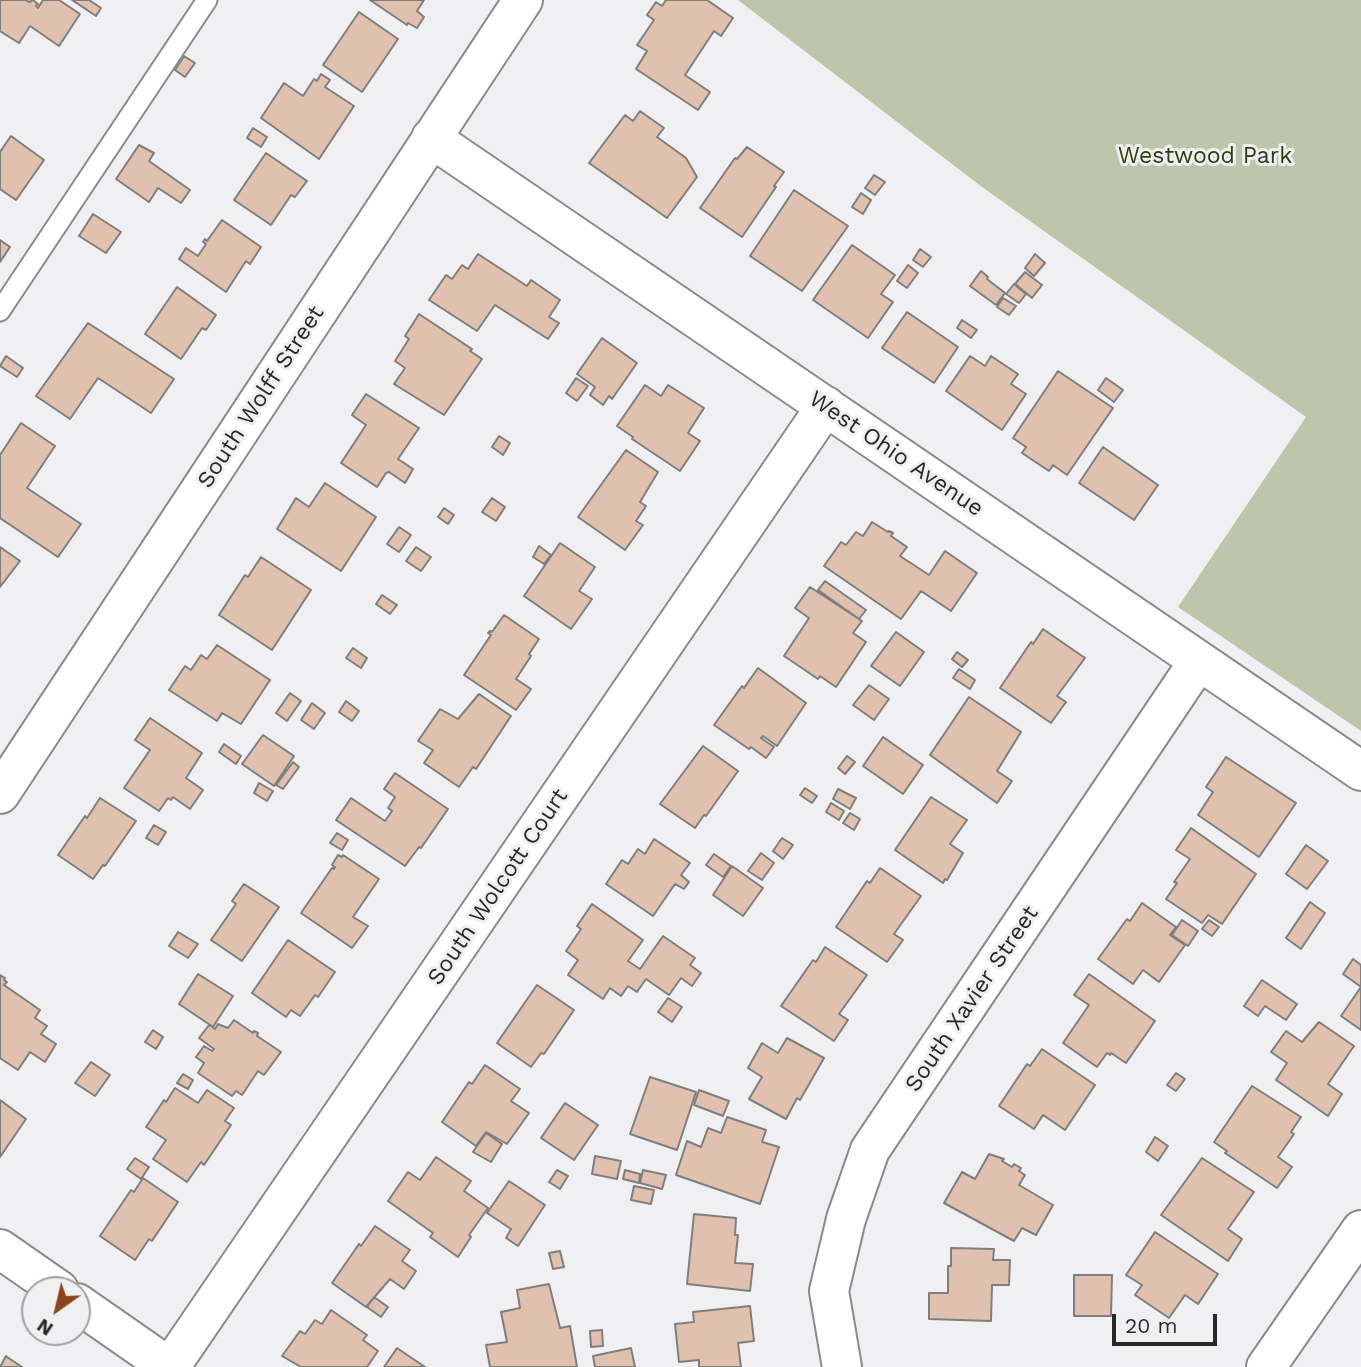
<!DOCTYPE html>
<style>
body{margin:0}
#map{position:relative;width:1361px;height:1367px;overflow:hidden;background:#f0f0f3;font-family:"Work Sans",sans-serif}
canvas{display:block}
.north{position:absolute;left:21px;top:1276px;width:70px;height:70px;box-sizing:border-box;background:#f0f0f3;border:2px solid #a0a0a2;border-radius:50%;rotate:214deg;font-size:19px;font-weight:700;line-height:28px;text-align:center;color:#282829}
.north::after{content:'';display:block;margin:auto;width:24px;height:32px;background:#89441b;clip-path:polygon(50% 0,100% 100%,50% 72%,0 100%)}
.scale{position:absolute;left:1112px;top:1314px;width:105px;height:32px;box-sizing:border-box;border:4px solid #282829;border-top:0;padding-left:9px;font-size:21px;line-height:24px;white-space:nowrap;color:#282829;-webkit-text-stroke:5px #f0f0f3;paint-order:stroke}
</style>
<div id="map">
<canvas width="1361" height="1367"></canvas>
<div class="north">N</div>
<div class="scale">20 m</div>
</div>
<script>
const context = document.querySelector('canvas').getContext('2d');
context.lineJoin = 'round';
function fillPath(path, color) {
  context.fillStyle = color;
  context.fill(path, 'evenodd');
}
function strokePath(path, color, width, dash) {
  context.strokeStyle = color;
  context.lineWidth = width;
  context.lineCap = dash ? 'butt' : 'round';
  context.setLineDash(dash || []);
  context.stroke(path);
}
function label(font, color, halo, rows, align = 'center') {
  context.font = font + ' "Work Sans",sans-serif';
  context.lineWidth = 6;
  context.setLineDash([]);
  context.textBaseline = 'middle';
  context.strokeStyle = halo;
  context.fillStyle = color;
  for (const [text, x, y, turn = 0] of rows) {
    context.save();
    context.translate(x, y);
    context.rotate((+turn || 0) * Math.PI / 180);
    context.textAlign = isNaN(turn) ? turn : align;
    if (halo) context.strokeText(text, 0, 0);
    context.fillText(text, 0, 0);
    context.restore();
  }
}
fillPath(new Path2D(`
 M 738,0 L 1361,0 L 1361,731 L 1178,607 L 1306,417 L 982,187 Z`), '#bdc6aa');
const building = new Path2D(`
 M 0,0 L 26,0 L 29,2 L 33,0 L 38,4 L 36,6 L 38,8 L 43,0 L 59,0 L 80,14 L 59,46 L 30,26 L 19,43 L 0,31 Z
 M 72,0 L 89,0 L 101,8 L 96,16 Z
 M 370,0 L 424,0 L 417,11 L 424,17 L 417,28 L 408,23 L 407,25 Z
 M 666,0 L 707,0 L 733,18 L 721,36 L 714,31 L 685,75 L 710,92 L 698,110 L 636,69 L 647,51 L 637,45 L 654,20 L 647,15 L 656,2 L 662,6 Z
 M 359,12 L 398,39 L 362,92 L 323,65 Z
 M 184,56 L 195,63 L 185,77 L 175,70 Z
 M 321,74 L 330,80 L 325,87 L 354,106 L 319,159 L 261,118 L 284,83 L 303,96 L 314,79 L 317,81 Z
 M 640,111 L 664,128 L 657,137 L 686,158 L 697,177 L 667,218 L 589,163 L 625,115 L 633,121 Z
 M 253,128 L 267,137 L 261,147 L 247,138 Z
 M 11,136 L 44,160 L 16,200 L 0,189 L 0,152 Z
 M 139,145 L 154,153 L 149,161 L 190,190 L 181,203 L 158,188 L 149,202 L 116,179 Z
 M 747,147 L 784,172 L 774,186 L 776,187 L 742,237 L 700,208 L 735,158 L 737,159 Z
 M 266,153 L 307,181 L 295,197 L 291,195 L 271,225 L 234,200 Z
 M 874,175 L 885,182 L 875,195 L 865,188 Z
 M 794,190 L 848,226 L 802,291 L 750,256 Z
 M 861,193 L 871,200 L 863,214 L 852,207 Z
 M 93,214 L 121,232 L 106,253 L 79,236 Z
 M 222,220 L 261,247 L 250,264 L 246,261 L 226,292 L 179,259 L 186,248 L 198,256 L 206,244 L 203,242 L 205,239 L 207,241 Z
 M 0,240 L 10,247 L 0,262 Z
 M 852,245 L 895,275 L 881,294 L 893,302 L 868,338 L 813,300 Z
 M 920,249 L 931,257 L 923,267 L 913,260 Z
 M 478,254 L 527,286 L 531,280 L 560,300 L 549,317 L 559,323 L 548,339 L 495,305 L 477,331 L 429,300 L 446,275 L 452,279 L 462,265 L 468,269 Z
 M 1035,254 L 1045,263 L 1034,276 L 1025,268 Z
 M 908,265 L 918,273 L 907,288 L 897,281 Z
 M 981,271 L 988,277 L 987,279 L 1005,293 L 996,305 L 970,286 Z
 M 1025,272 L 1042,285 L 1032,298 L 1015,284 Z
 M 1014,284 L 1026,294 L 1019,303 L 1006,294 Z
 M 177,287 L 216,315 L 206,330 L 202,328 L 181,359 L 145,334 Z
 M 1003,298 L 1016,306 L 1009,315 L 997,307 Z
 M 907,312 L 958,347 L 934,383 L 882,348 Z
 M 419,314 L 472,349 L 470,351 L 482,359 L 444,415 L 394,384 L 405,368 L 395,361 L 409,339 L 405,336 Z
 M 962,320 L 977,330 L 971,338 L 957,328 Z
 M 88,323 L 174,379 L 151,413 L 98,378 L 70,419 L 36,396 Z
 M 602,338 L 637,363 L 612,399 L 609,396 L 603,405 L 590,395 L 595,387 L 577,374 Z
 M 6,356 L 23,368 L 17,377 L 0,366 Z
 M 970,356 L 985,366 L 991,356 L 1018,374 L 1011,384 L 1026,394 L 1002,430 L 946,391 Z
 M 1058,371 L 1113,408 L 1067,475 L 1053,465 L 1049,471 L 1022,453 L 1026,447 L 1013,438 Z
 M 576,378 L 588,386 L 577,401 L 566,393 Z
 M 1106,378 L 1123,390 L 1114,402 L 1098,390 Z
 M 645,385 L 661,396 L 668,385 L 704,408 L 688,433 L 700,441 L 680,471 L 632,439 L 633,437 L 617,426 Z
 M 366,394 L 419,428 L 398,459 L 413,469 L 405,483 L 389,472 L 386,473 L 377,487 L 341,463 L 366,425 L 352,415 Z
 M 21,423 L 55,446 L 27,488 L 81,524 L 58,557 L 0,518 L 0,455 Z
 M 499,436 L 510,443 L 503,455 L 492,447 Z
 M 1103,447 L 1158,485 L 1134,520 L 1079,483 Z
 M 626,450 L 658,472 L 640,502 L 646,506 L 636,521 L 643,525 L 625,550 L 578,517 Z
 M 325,483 L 376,517 L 341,571 L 277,529 L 296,498 L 309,507 Z
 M 492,498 L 505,507 L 496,521 L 482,512 Z
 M 444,508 L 454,515 L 448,524 L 438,517 Z
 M 872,522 L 888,532 L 889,531 L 893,533 L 891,536 L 907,547 L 900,556 L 929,575 L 945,551 L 977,573 L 951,611 L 921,591 L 901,619 L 824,566 L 841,542 L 846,545 L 856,532 L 863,536 Z
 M 399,527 L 411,535 L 399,552 L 387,544 Z
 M 560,543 L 595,567 L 579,591 L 592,599 L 571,629 L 524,596 Z
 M 539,546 L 551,555 L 544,564 L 533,557 Z
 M 0,547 L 20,561 L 0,587 Z
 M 416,547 L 431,557 L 421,571 L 406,561 Z
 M 261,557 L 311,590 L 272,650 L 219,615 L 245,575 L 248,577 Z
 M 825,581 L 866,610 L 859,619 L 818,590 Z
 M 810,587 L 862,621 L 853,633 L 866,642 L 836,687 L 820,676 L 818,679 L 784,656 L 809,618 L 795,608 Z
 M 382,595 L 397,605 L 390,614 L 376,604 Z
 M 504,615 L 539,639 L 529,654 L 531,656 L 516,679 L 531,689 L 516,710 L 464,675 L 491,635 L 488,633 L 490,631 L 492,632 Z
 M 1043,629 L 1085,658 L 1057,696 L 1066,702 L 1051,723 L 1000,688 L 1031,642 L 1033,644 Z
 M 896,632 L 924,652 L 900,686 L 871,666 Z
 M 217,645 L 270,680 L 241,724 L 222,713 L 217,721 L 169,690 L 185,666 L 191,670 L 201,655 L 207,659 Z
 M 353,648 L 367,658 L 361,668 L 346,658 Z
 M 957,652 L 968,660 L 962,667 L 952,659 Z
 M 758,668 L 806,703 L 777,746 L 763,736 L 761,738 L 774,747 L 766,758 L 751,747 L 749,749 L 714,725 L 742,686 L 744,688 Z
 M 959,669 L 975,680 L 970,689 L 953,678 Z
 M 869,685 L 889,699 L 874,720 L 853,705 Z
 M 290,693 L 301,701 L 287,721 L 276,713 Z
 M 479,694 L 511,716 L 476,769 L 473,767 L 459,787 L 424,763 L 433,750 L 418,741 L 440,709 L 458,719 Z
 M 969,697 L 1021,732 L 997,771 L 1012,781 L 997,803 L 930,755 Z
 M 346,701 L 359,711 L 352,721 L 339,712 Z
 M 312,703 L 325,713 L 314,729 L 301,720 Z
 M 150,718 L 202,753 L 186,778 L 203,790 L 190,809 L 173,797 L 171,800 L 168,798 L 159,811 L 124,788 L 150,750 L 135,740 Z
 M 263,735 L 294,756 L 274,786 L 242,764 Z
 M 883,737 L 923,765 L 903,794 L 863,766 Z
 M 224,744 L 241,756 L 236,764 L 219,752 Z
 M 703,746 L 738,771 L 706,816 L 704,815 L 695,828 L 660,804 Z
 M 847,756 L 855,762 L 845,774 L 838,768 Z
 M 1226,757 L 1296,803 L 1259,857 L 1198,815 L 1213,792 L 1206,787 Z
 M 293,762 L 299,767 L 283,789 L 276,785 Z
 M 395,773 L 448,809 L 421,848 L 419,847 L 405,866 L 336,820 L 351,798 L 385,821 L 392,811 L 388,808 L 395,797 L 384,789 Z
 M 259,783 L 273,791 L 267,801 L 254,793 Z
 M 805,788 L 817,796 L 812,803 L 800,795 Z
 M 838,789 L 856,798 L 850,809 L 833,799 Z
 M 931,797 L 967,820 L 950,844 L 963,853 L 947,880 L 945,879 L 943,883 L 895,850 Z
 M 100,798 L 136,821 L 105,866 L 103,865 L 93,879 L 58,855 L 85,816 L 87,818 Z
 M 831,803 L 844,811 L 839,820 L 826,812 Z
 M 850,813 L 860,819 L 854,830 L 843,823 Z
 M 154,825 L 166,832 L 158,845 L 146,838 Z
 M 1191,828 L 1256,874 L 1222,924 L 1208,915 L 1202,923 L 1166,899 L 1177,883 L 1174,882 L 1190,859 L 1176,850 Z
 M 337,833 L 348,840 L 342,850 L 330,843 Z
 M 782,838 L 793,845 L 783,859 L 773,851 Z
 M 654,839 L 690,863 L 681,875 L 689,882 L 684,889 L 675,884 L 653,916 L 606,884 L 622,860 L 628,864 L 638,849 L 645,854 Z
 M 1306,845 L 1328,861 L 1307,889 L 1286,874 Z
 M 761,853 L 774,863 L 762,880 L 748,871 Z
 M 714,854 L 731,866 L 723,877 L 706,865 Z
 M 338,855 L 342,857 L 343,855 L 379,879 L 353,917 L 368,926 L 352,948 L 301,913 L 332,868 L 334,869 L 335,867 L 332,865 Z
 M 732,866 L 763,888 L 743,916 L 713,895 Z
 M 880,868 L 921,896 L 894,934 L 903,940 L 887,962 L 836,927 L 867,881 L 870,883 Z
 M 244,884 L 279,907 L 242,961 L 211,940 L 236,904 L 232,901 Z
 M 1310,902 L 1325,913 L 1301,949 L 1286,938 Z
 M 1142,903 L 1176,927 L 1170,935 L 1185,945 L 1159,982 L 1143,970 L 1133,984 L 1098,959 L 1127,919 L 1130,921 Z
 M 592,904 L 643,940 L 628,961 L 640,969 L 663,936 L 695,958 L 690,965 L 701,973 L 692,986 L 681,978 L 669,995 L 646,979 L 637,992 L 628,986 L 621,996 L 610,988 L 603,999 L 568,975 L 578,960 L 566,951 L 581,929 L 577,926 Z
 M 1182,920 L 1198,931 L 1188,946 L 1172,935 Z
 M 1209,920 L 1219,927 L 1212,936 L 1202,929 Z
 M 178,932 L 198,944 L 188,958 L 169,946 Z
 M 288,940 L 335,972 L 318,997 L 315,995 L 300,1016 L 291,1010 L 286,1017 L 252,993 Z
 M 825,947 L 867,975 L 839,1014 L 848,1020 L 834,1041 L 781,1006 L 813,960 L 816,962 Z
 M 1353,959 L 1361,965 L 1361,1030 L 1341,1016 L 1361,987 L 1343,974 Z
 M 198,974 L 233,996 L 213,1027 L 179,1004 Z
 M 1089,974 L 1155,1021 L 1126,1063 L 1111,1053 L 1110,1055 L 1107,1053 L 1097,1067 L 1063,1043 L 1089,1005 L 1074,995 Z
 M 0,975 L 5,978 L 4,980 L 7,982 L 4,985 L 40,1010 L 35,1018 L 47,1026 L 41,1034 L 56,1044 L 45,1062 L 30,1052 L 18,1070 L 0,1058 Z
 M 1262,980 L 1297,1004 L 1286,1020 L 1265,1006 L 1258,1016 L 1244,1006 Z
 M 537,985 L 574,1010 L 544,1054 L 541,1053 L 531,1067 L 497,1043 Z
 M 668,998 L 682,1007 L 672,1022 L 658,1012 Z
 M 234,1020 L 253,1033 L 254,1031 L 258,1033 L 257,1036 L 281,1052 L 264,1075 L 258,1071 L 242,1095 L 236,1091 L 232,1096 L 198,1073 L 204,1063 L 196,1057 L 204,1046 L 212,1051 L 214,1049 L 199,1038 L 209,1025 L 215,1029 L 218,1024 L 228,1028 Z
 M 1319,1022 L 1354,1046 L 1328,1084 L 1342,1094 L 1328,1116 L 1276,1080 L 1287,1063 L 1271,1052 L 1286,1031 L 1302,1042 Z
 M 153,1030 L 163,1037 L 156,1049 L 145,1042 Z
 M 787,1038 L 824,1058 L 800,1100 L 797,1098 L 786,1119 L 749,1099 L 762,1077 L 748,1068 L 762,1043 L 778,1053 Z
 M 1042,1049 L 1095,1085 L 1065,1130 L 1043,1115 L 1034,1129 L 999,1106 L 1027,1064 L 1030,1066 Z
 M 91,1062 L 110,1075 L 95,1096 L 75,1083 Z
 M 485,1065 L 520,1089 L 511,1101 L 529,1113 L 507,1144 L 486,1132 L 476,1146 L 442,1122 L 469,1082 L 472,1084 Z
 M 1176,1073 L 1185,1079 L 1176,1091 L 1167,1085 Z
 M 183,1074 L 193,1080 L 188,1089 L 177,1083 Z
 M 650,1077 L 696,1092 L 677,1150 L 630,1134 Z
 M 1252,1086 L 1301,1117 L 1291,1132 L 1294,1134 L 1278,1157 L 1292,1167 L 1277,1188 L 1225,1153 L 1227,1151 L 1214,1142 Z
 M 175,1088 L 198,1103 L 207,1090 L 234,1108 L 225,1121 L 231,1125 L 204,1165 L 201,1162 L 187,1182 L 153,1159 L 166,1140 L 146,1127 L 164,1100 L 166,1102 Z
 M 699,1090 L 729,1101 L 723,1116 L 694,1105 Z
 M 0,1100 L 26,1119 L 0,1157 Z
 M 565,1103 L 598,1125 L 574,1160 L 541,1138 Z
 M 727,1117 L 766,1130 L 762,1142 L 779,1147 L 760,1204 L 676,1175 L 687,1141 L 701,1147 L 708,1128 L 721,1133 Z
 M 486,1133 L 502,1144 L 491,1162 L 473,1152 Z
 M 1155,1137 L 1168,1146 L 1158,1161 L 1146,1152 Z
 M 989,1154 L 1004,1159 L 1002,1161 L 1012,1167 L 1014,1164 L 1021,1168 L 1019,1171 L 1025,1175 L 1019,1185 L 1053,1205 L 1036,1235 L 1022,1228 L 1014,1241 L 944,1203 L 962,1172 L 975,1179 Z
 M 595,1156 L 621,1161 L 617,1179 L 592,1174 Z
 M 436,1157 L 471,1181 L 464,1191 L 488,1208 L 469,1235 L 471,1237 L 458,1257 L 430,1237 L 433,1233 L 388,1201 L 408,1172 L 420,1180 Z
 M 135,1158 L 149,1167 L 141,1179 L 127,1169 Z
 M 1202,1158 L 1254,1192 L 1228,1229 L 1242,1239 L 1228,1261 L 1161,1215 Z
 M 557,1170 L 568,1176 L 560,1189 L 549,1182 Z
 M 625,1170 L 640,1174 L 639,1183 L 623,1179 Z
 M 643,1170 L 666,1175 L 662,1189 L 640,1183 Z
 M 143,1178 L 178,1202 L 152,1241 L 149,1239 L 135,1260 L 100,1236 L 131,1190 L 134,1192 Z
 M 509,1181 L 545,1205 L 518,1246 L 506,1238 L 511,1229 L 487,1213 Z
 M 634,1186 L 654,1190 L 651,1204 L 631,1200 Z
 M 694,1214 L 736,1218 L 735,1235 L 738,1235 L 735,1263 L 753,1264 L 750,1291 L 687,1284 Z
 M 375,1226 L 410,1250 L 402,1261 L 416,1271 L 404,1289 L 390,1279 L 366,1307 L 332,1283 L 359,1244 L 361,1246 Z
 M 1155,1232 L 1218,1274 L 1198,1304 L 1185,1295 L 1169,1318 L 1135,1295 L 1142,1285 L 1126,1275 Z
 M 951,1248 L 994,1249 L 993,1260 L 1010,1260 L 1009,1285 L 992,1285 L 991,1321 L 929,1319 L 929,1293 L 948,1293 L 948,1266 L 951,1266 Z
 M 560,1251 L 564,1267 L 553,1269 L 549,1253 Z
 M 1074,1275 L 1112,1275 L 1111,1316 L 1074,1316 Z
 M 549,1284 L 560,1328 L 570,1326 L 577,1367 L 490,1367 L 486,1345 L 507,1342 L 501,1312 L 520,1308 L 517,1290 Z
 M 374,1297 L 388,1307 L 381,1317 L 367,1307 Z
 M 750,1306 L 754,1341 L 738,1343 L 741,1367 L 699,1367 L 699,1360 L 679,1362 L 675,1324 L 694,1322 L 693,1312 Z
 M 331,1310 L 367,1335 L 363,1340 L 378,1351 L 367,1367 L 301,1367 L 282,1356 L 300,1331 L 305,1334 L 315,1320 L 322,1324 Z
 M 602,1330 L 603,1346 L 591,1347 L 590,1331 Z
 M 397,1348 L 425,1367 L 384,1367 Z
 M 631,1348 L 635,1367 L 595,1367 L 593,1356 Z
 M 6,1356 L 7,1357 L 22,1367 L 0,1367 Z`);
fillPath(building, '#e0c1af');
strokePath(building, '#807e7d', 2);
const lane = new Path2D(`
 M 0,311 L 207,0`);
const street = new Path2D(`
 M 431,138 L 1361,771
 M 0,794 L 523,0
 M 0,1249 L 59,1290
 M 77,1303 L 169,1367
 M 170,1367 L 826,406
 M 842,1367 L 829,1291 L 846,1219 L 870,1150 L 1198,662
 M 1266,1367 L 1361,1230`);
strokePath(lane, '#8a8a8d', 23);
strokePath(street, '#8a8a8d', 42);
strokePath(lane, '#fff', 19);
strokePath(street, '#fff', 38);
label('23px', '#303d0b', '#f0f0f3', [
 ["Westwood Park",1205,156]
]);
label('23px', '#282829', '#f0f0f3', [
 ["South Wolff Street",261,397,-57],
 ["West Ohio Avenue",896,454,34],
 ["South Wolcott Court",498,887,-56],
 ["South Xavier Street",972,999,-56]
]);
</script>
